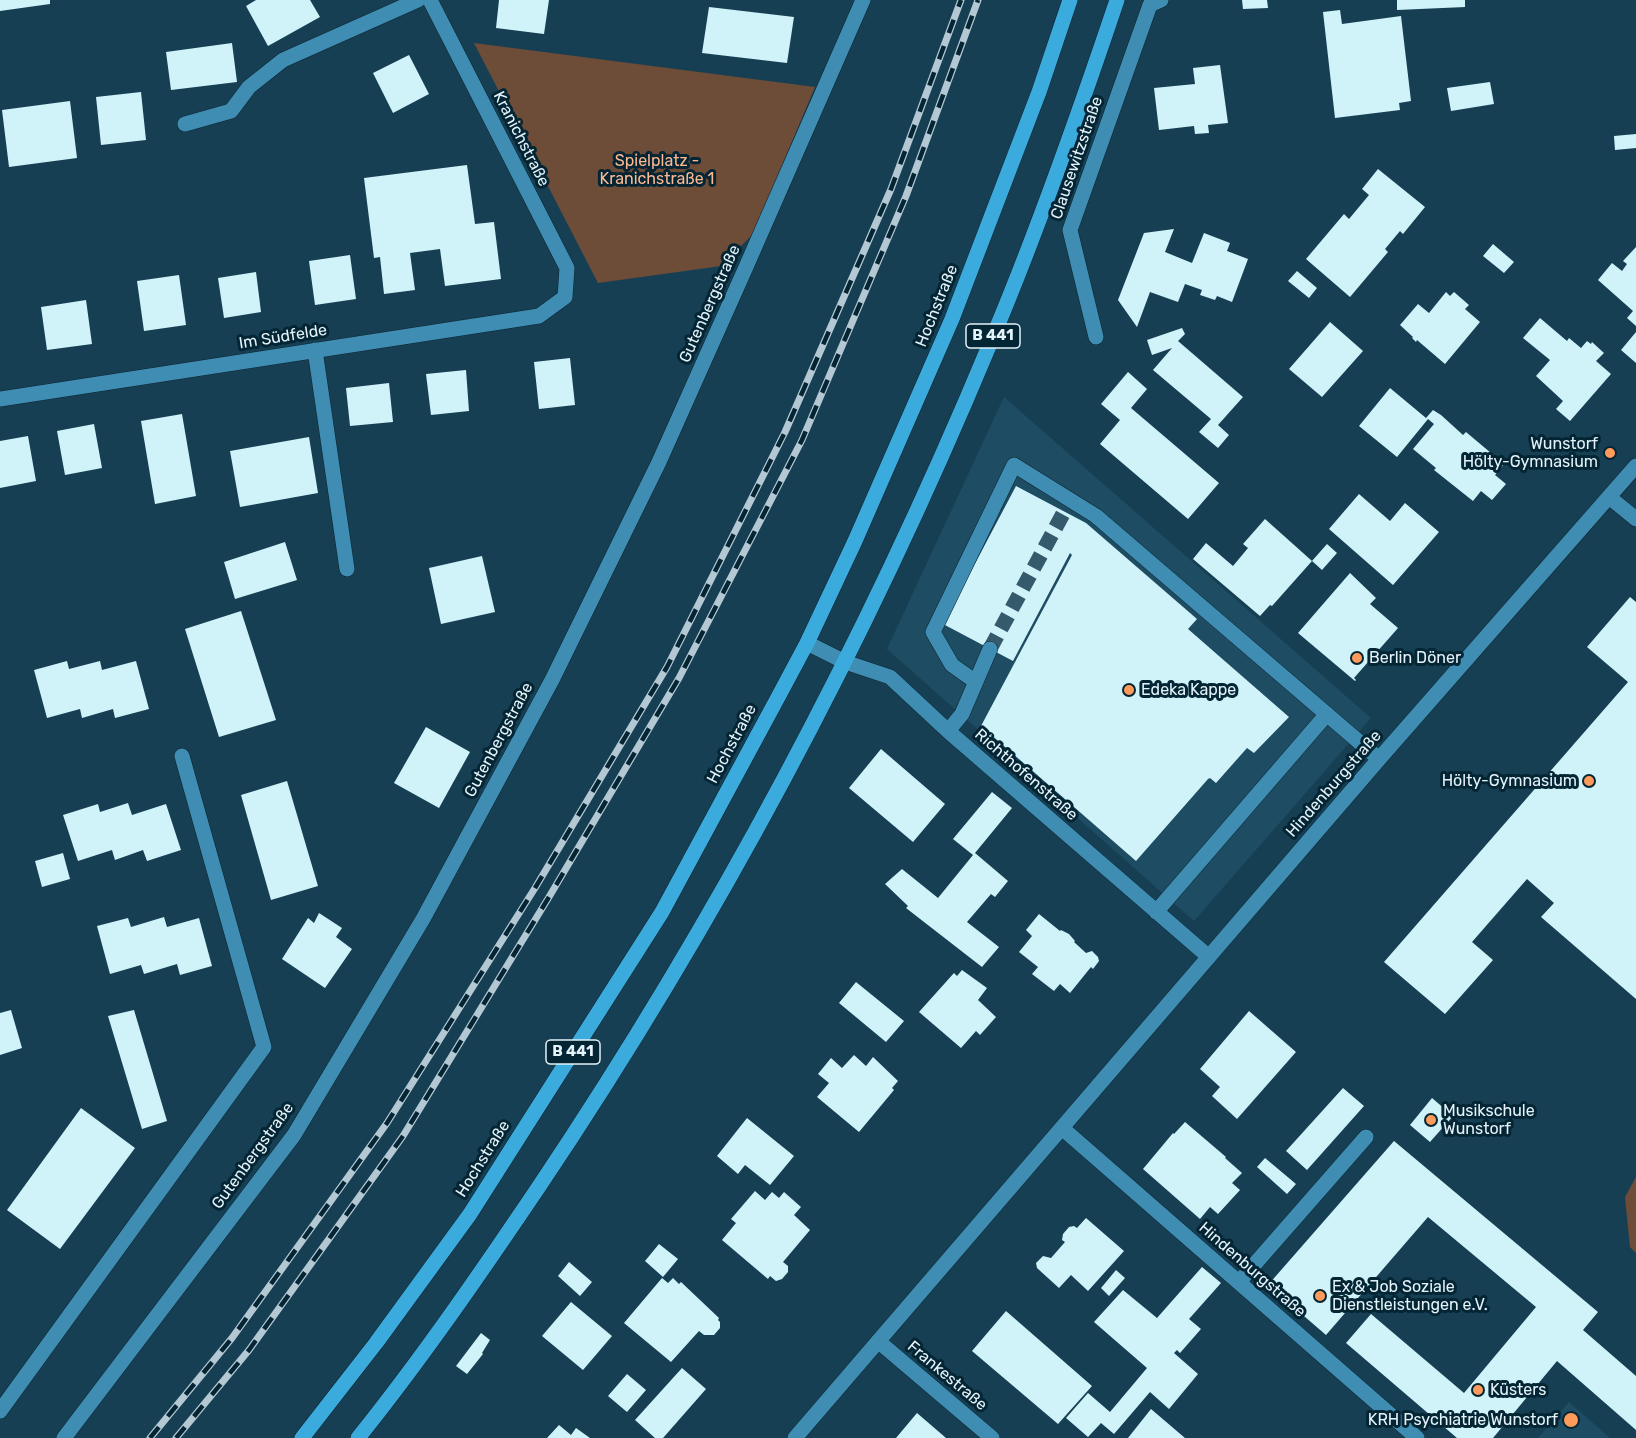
<!DOCTYPE html>
<meta charset="utf-8">
<style>
body{margin:0}
canvas{display:block;background:#163f53}
</style>
<canvas width="1636" height="1438"></canvas>
<script>
const context = document.querySelector('canvas').getContext('2d');
context.lineJoin = 'round';
function fillPath(path, color) {
  context.fillStyle = color;
  context.fill(path, 'evenodd');
}
function strokePath(path, color, width, dash) {
  context.strokeStyle = color;
  context.lineWidth = width;
  context.lineCap = dash ? 'butt' : 'round';
  context.setLineDash(dash || []);
  context.stroke(path);
}
function label(font, color, halo, rows, align = 'center') {
  context.font = font + ' Rubik,sans-serif';
  context.lineWidth = 6;
  context.setLineDash([]);
  context.textBaseline = 'middle';
  context.strokeStyle = halo;
  context.fillStyle = color;
  for (const [text, x, y, turn = 0] of rows) {
    context.save();
    context.translate(x, y);
    context.rotate((+turn || 0) * Math.PI / 180);
    context.textAlign = isNaN(turn) ? turn : align;
    if (halo) context.strokeText(text, 0, 0);
    context.fillText(text, 0, 0);
    context.restore();
  }
}
fillPath(new Path2D(`
 M 1004,397 L 1371,718 L 1194,921 L 887,649 Z
 M 1569,1402 L 1610,1438 L 1538,1438 Z`), '#1e4c62');
fillPath(new Path2D(`
 M 474,43 L 815,87 L 753,234 L 721,266 L 598,283 Z
 M 1636,1177 L 1636,1253 L 1630,1247 L 1625,1197 Z`), '#6d4c38');
fillPath(new Path2D(`
 M 0,0 L 50,0 L 50,4 L 0,11 Z
 M 256,0 L 310,0 L 320,17 L 268,46 L 246,6 Z
 M 499,0 L 549,0 L 544,34 L 496,28 Z
 M 1242,0 L 1267,0 L 1268,8 L 1243,9 Z
 M 1397,0 L 1465,0 L 1465,7 L 1397,10 Z
 M 709,7 L 794,17 L 787,63 L 702,53 Z
 M 1340,10 L 1342,24 L 1401,16 L 1411,101 L 1399,103 L 1400,110 L 1335,118 L 1323,12 Z
 M 232,43 L 237,82 L 171,90 L 166,52 Z
 M 409,55 L 429,94 L 393,113 L 373,73 Z
 M 1220,65 L 1228,123 L 1208,125 L 1209,133 L 1195,134 L 1194,126 L 1159,130 L 1154,88 L 1195,84 L 1193,68 Z
 M 1490,82 L 1494,104 L 1451,111 L 1447,88 Z
 M 141,92 L 146,140 L 101,145 L 96,97 Z
 M 70,101 L 77,158 L 9,167 L 2,110 Z
 M 1636,134 L 1636,148 L 1615,150 L 1614,136 Z
 M 467,165 L 475,224 L 494,222 L 501,279 L 445,286 L 440,249 L 410,253 L 415,290 L 384,294 L 380,257 L 374,258 L 364,178 Z
 M 1378,169 L 1425,207 L 1403,234 L 1400,231 L 1385,249 L 1388,252 L 1350,297 L 1306,259 L 1344,214 L 1349,219 L 1369,195 L 1362,189 Z
 M 1174,229 L 1165,252 L 1192,263 L 1204,233 L 1230,243 L 1227,251 L 1248,259 L 1232,302 L 1217,296 L 1215,300 L 1200,295 L 1202,290 L 1185,284 L 1178,302 L 1150,292 L 1137,327 L 1118,300 L 1144,233 Z
 M 1493,244 L 1514,262 L 1504,273 L 1483,256 Z
 M 1636,247 L 1636,326 L 1627,318 L 1633,311 L 1598,280 L 1612,263 L 1622,271 L 1627,264 L 1623,261 Z
 M 350,255 L 356,299 L 315,305 L 309,261 Z
 M 1297,271 L 1317,288 L 1309,298 L 1288,281 Z
 M 256,272 L 261,312 L 224,318 L 218,278 Z
 M 179,275 L 186,325 L 144,331 L 137,281 Z
 M 1446,292 L 1450,296 L 1454,292 L 1469,305 L 1465,309 L 1480,322 L 1445,364 L 1417,340 L 1416,342 L 1412,338 L 1413,337 L 1400,325 L 1418,304 L 1429,313 Z
 M 86,300 L 92,344 L 47,350 L 41,307 Z
 M 1540,318 L 1567,341 L 1569,338 L 1581,348 L 1587,341 L 1591,344 L 1592,342 L 1604,353 L 1596,361 L 1611,374 L 1570,421 L 1556,409 L 1563,401 L 1536,376 L 1550,360 L 1523,338 Z
 M 1330,322 L 1363,351 L 1322,397 L 1289,369 Z
 M 1182,328 L 1185,334 L 1178,341 L 1243,397 L 1218,425 L 1229,435 L 1218,448 L 1199,432 L 1211,419 L 1153,370 L 1172,348 L 1152,355 L 1147,340 Z
 M 1636,332 L 1636,363 L 1621,350 Z
 M 570,358 L 575,405 L 539,409 L 534,362 Z
 M 466,370 L 469,411 L 431,415 L 426,374 Z
 M 1128,372 L 1147,389 L 1131,408 L 1219,483 L 1188,519 L 1100,444 L 1120,420 L 1101,404 Z
 M 389,383 L 393,422 L 350,426 L 346,388 Z
 M 1390,388 L 1426,418 L 1433,410 L 1441,415 L 1463,435 L 1466,432 L 1504,464 L 1495,475 L 1506,484 L 1492,500 L 1481,491 L 1473,501 L 1434,470 L 1436,468 L 1413,449 L 1434,424 L 1428,419 L 1397,457 L 1359,426 Z
 M 182,414 L 196,496 L 155,504 L 141,421 Z
 M 94,424 L 102,468 L 65,475 L 57,431 Z
 M 28,436 L 36,481 L 0,488 L 0,441 Z
 M 309,437 L 318,493 L 240,507 L 230,451 Z
 M 1016,486 L 1086,523 L 1197,619 L 1188,629 L 1289,717 L 1254,753 L 1247,748 L 1216,783 L 1210,778 L 1208,779 L 1136,861 L 981,726 L 1072,555 L 1070,553 L 1013,661 L 943,624 Z
 M 1359,494 L 1390,521 L 1405,503 L 1439,532 L 1393,585 L 1329,529 Z
 M 1265,519 L 1312,561 L 1327,544 L 1337,553 L 1322,570 L 1312,561 L 1272,606 L 1270,605 L 1260,616 L 1193,559 L 1206,543 L 1233,566 L 1248,548 L 1243,544 Z
 M 285,542 L 297,580 L 235,599 L 224,562 Z
 M 482,556 L 495,612 L 441,624 L 429,568 Z
 M 1350,573 L 1376,598 L 1370,604 L 1398,628 L 1354,678 L 1356,680 L 1355,681 L 1298,633 Z
 M 1630,597 L 1636,602 L 1636,999 L 1541,917 L 1554,903 L 1527,879 L 1472,942 L 1493,960 L 1445,1014 L 1384,962 L 1628,682 L 1587,647 Z
 M 241,611 L 276,720 L 219,737 L 185,629 Z
 M 67,661 L 69,669 L 100,661 L 102,670 L 136,661 L 149,709 L 115,718 L 113,709 L 82,718 L 80,709 L 47,718 L 34,670 Z
 M 426,727 L 470,752 L 439,808 L 394,783 Z
 M 881,749 L 945,804 L 913,842 L 849,788 Z
 M 287,781 L 318,886 L 271,900 L 241,795 Z
 M 992,792 L 1012,808 L 975,853 L 1008,881 L 995,897 L 991,894 L 967,922 L 999,947 L 982,967 L 906,908 L 908,906 L 885,884 L 902,869 L 938,898 L 973,855 L 953,839 Z
 M 128,803 L 132,815 L 166,804 L 181,850 L 147,861 L 143,850 L 115,860 L 112,850 L 78,861 L 63,815 L 98,804 L 100,812 Z
 M 63,853 L 70,879 L 42,887 L 35,861 Z
 M 319,913 L 342,928 L 336,937 L 352,949 L 325,988 L 282,959 L 308,918 L 314,923 Z
 M 1039,914 L 1060,931 L 1061,930 L 1069,934 L 1075,941 L 1074,942 L 1086,953 L 1092,951 L 1098,957 L 1099,961 L 1093,969 L 1091,967 L 1070,993 L 1060,984 L 1054,991 L 1032,974 L 1038,967 L 1019,952 L 1032,936 L 1026,930 Z
 M 164,917 L 167,927 L 199,918 L 212,966 L 180,975 L 177,964 L 144,974 L 141,965 L 110,974 L 97,926 L 128,918 L 131,927 Z
 M 962,970 L 987,988 L 978,1000 L 996,1017 L 980,1035 L 976,1031 L 961,1048 L 919,1012 L 954,973 L 957,976 Z
 M 856,982 L 904,1021 L 886,1042 L 839,1003 Z
 M 11,1010 L 22,1048 L 0,1055 L 0,1013 Z
 M 134,1010 L 167,1121 L 142,1129 L 108,1016 Z
 M 1249,1011 L 1296,1052 L 1237,1119 L 1212,1096 L 1220,1087 L 1200,1069 Z
 M 854,1055 L 866,1066 L 873,1057 L 898,1081 L 892,1088 L 894,1090 L 859,1132 L 817,1097 L 829,1083 L 818,1074 L 831,1058 L 842,1068 Z
 M 1343,1088 L 1364,1106 L 1307,1170 L 1286,1151 Z
 M 1432,1098 L 1453,1116 L 1430,1142 L 1410,1125 Z
 M 81,1108 L 135,1148 L 60,1249 L 7,1210 Z
 M 747,1118 L 794,1156 L 770,1185 L 745,1165 L 738,1174 L 717,1156 Z
 M 1185,1122 L 1226,1157 L 1225,1158 L 1242,1173 L 1232,1183 L 1240,1190 L 1218,1214 L 1210,1207 L 1200,1219 L 1143,1169 L 1173,1133 L 1174,1134 Z
 M 1394,1141 L 1598,1312 L 1583,1330 L 1636,1376 L 1636,1430 L 1557,1361 L 1493,1438 L 1457,1438 L 1346,1343 L 1371,1314 L 1464,1393 L 1536,1307 L 1428,1217 L 1326,1335 L 1268,1285 Z
 M 1265,1158 L 1296,1184 L 1287,1194 L 1257,1167 Z
 M 755,1191 L 765,1200 L 772,1192 L 779,1198 L 784,1192 L 801,1207 L 794,1215 L 810,1230 L 783,1262 L 788,1266 L 788,1272 L 782,1279 L 776,1281 L 770,1276 L 768,1279 L 722,1240 L 736,1223 L 731,1219 Z
 M 1086,1218 L 1124,1251 L 1088,1291 L 1071,1275 L 1059,1288 L 1037,1268 L 1036,1263 L 1043,1256 L 1051,1258 L 1065,1242 L 1062,1240 L 1063,1234 L 1069,1227 L 1074,1226 L 1077,1228 Z
 M 659,1244 L 678,1259 L 663,1277 L 645,1261 Z
 M 569,1262 L 592,1282 L 580,1296 L 558,1276 Z
 M 1202,1267 L 1221,1283 L 1189,1319 L 1201,1329 L 1180,1353 L 1177,1350 L 1174,1353 L 1198,1374 L 1169,1409 L 1150,1392 L 1114,1434 L 1101,1423 L 1088,1437 L 1066,1418 L 1088,1393 L 1110,1412 L 1147,1368 L 1094,1322 L 1123,1290 L 1157,1318 Z
 M 1116,1270 L 1125,1278 L 1109,1296 L 1101,1288 Z
 M 662,1278 L 668,1283 L 673,1278 L 679,1284 L 681,1282 L 719,1318 L 718,1320 L 720,1322 L 720,1328 L 714,1335 L 704,1335 L 699,1331 L 671,1362 L 624,1323 Z
 M 571,1302 L 612,1336 L 583,1370 L 542,1336 Z
 M 1006,1311 L 1092,1386 L 1058,1424 L 972,1351 Z
 M 481,1333 L 490,1340 L 482,1353 L 483,1354 L 467,1374 L 456,1366 Z
 M 682,1368 L 706,1389 L 663,1438 L 655,1438 L 635,1420 Z
 M 627,1374 L 646,1390 L 627,1412 L 608,1396 Z
 M 1151,1409 L 1185,1438 L 1128,1438 Z
 M 917,1413 L 946,1438 L 896,1438 Z
 M 559,1425 L 571,1435 L 576,1428 L 590,1438 L 547,1438 Z`), '#d0f3fa');
strokePath(new Path2D(`
 M 990,649 L 1064,512`), '#355a6c', 15, [15, 8]);
const minor = new Path2D(`
 M 185,124 L 231,111 L 249,87 L 283,60 L 418,0
 M 1096,337 L 1070,230 L 1150,5 L 1161,0
 M 315,350 L 347,569
 M 0,399 L 539,316 L 565,297 L 567,268 L 430,0
 M 1609,497 L 1636,519
 M 807,643 L 845,662 L 890,677 L 948,731 L 1209,957
 M 976,682 L 952,665 L 933,632 L 1014,465 L 1096,516 L 1379,759
 M 948,731 L 962,714 L 990,649
 M 1156,912 L 1327,714
 M 1062,1128 L 1417,1438
 M 1239,1282 L 1366,1137
 M 878,1341 L 992,1438
 M 0,1411 L 264,1047 L 182,756
 M 64,1438 L 294,1135 L 423,919 L 552,680 L 659,462 L 746,267 L 863,0
 M 795,1438 L 1379,759 L 1636,466`);
const major = new Path2D(`
 M 302,1438 L 376,1343 L 470,1214 L 662,912 L 776,701 L 807,643 L 855,541 L 952,319 L 1039,92 L 1070,0
 M 358,1438 C 423,1357 482,1271 540,1185 C 717,921 867,639 989,346 C 1037,233 1078,116 1117,0`);
strokePath(minor, '#0c2430', 16);
strokePath(major, '#0c2430', 16);
strokePath(minor, '#3f8db2', 15);
strokePath(major, '#3babdd', 15);
const rail = new Path2D(`
 M 150,1438 L 232,1338 L 387,1123 L 535,888 L 667,667 L 785,432 L 891,189 L 961,0
 M 176,1438 L 249,1350 L 403,1136 L 549,897 L 679,678 L 802,440 L 906,196 L 978,0`);
strokePath(rail, '#b4c8d3', 7);
strokePath(rail, '#032534', 4.5, [14]);
for (const [x, y, r, color] of [
 [1610,453,6,"#ff9b5a"],
 [1357,658,6,"#ff9b5a"],
 [1129,690,6,"#ff9b5a"],
 [1589,781,6,"#ff9b5a"],
 [1431,1120,6,"#ff9b5a"],
 [1320,1296,6,"#ff9b5a"],
 [1478,1390,6,"#ff9b5a"],
 [1571,1420,8,"#ff9b5a"]
]) {
  const dot = new Path2D();
  dot.arc(x, y, r, 0, 2 * Math.PI);
  context.fillStyle = color;
  context.fill(dot);
  strokePath(dot, '#032534', 2);
}
for (const [x, y, w] of [
 [993,336,54],
 [573,1052,54]
]) {
  const box = new Path2D();
  box.roundRect(x - w / 2, y - 12, w, 24, 4.5);
  context.fillStyle = '#032534';
  context.fill(box);
  strokePath(box, '#e4f2fa', 1.5);
}
label('bold 15px', '#e4f2fa', null, [
 ["B 441",993,336],
 ["B 441",573,1052]
]);
label('16px', '#e4f2fa', '#032534', [
 ["Kranichstraße",521,139,63],
 ["Clausewitzstraße",1077,158,-71],
 ["Gutenbergstraße",710,304,-66],
 ["Hochstraße",937,306,-68],
 ["Im Südfelde",283,337,-9],
 ["Gutenbergstraße",499,740,-62],
 ["Hochstraße",732,744,-62],
 ["Richthofenstraße",1026,775,41],
 ["Hindenburgstraße",1334,784,-49],
 ["Gutenbergstraße",253,1156,-54],
 ["Hochstraße",483,1159,-58],
 ["Hindenburgstraße",1252,1270,41],
 ["Frankestraße",947,1376,40]
]);
label('16px', '#fdb991', '#032534', [
 ["Spielplatz -",657,161],
 ["Kranichstraße 1",657,179]
]);
label('16px', '#e4f2fa', '#032534', [
 ["Wunstorf",1598,444,"right"],
 ["Hölty-Gymnasium",1598,462,"right"],
 ["Berlin Döner",1369,658],
 ["Edeka Kappe",1141,690],
 ["Hölty-Gymnasium",1577,781,"right"],
 ["Musikschule",1443,1111],
 ["Wunstorf",1443,1129],
 ["Ex & Job Soziale",1332,1287],
 ["Dienstleistungen e.V.",1332,1305],
 ["Küsters",1490,1390],
 ["KRH Psychiatrie Wunstorf",1558,1420,"right"]
], 'left');
</script>
